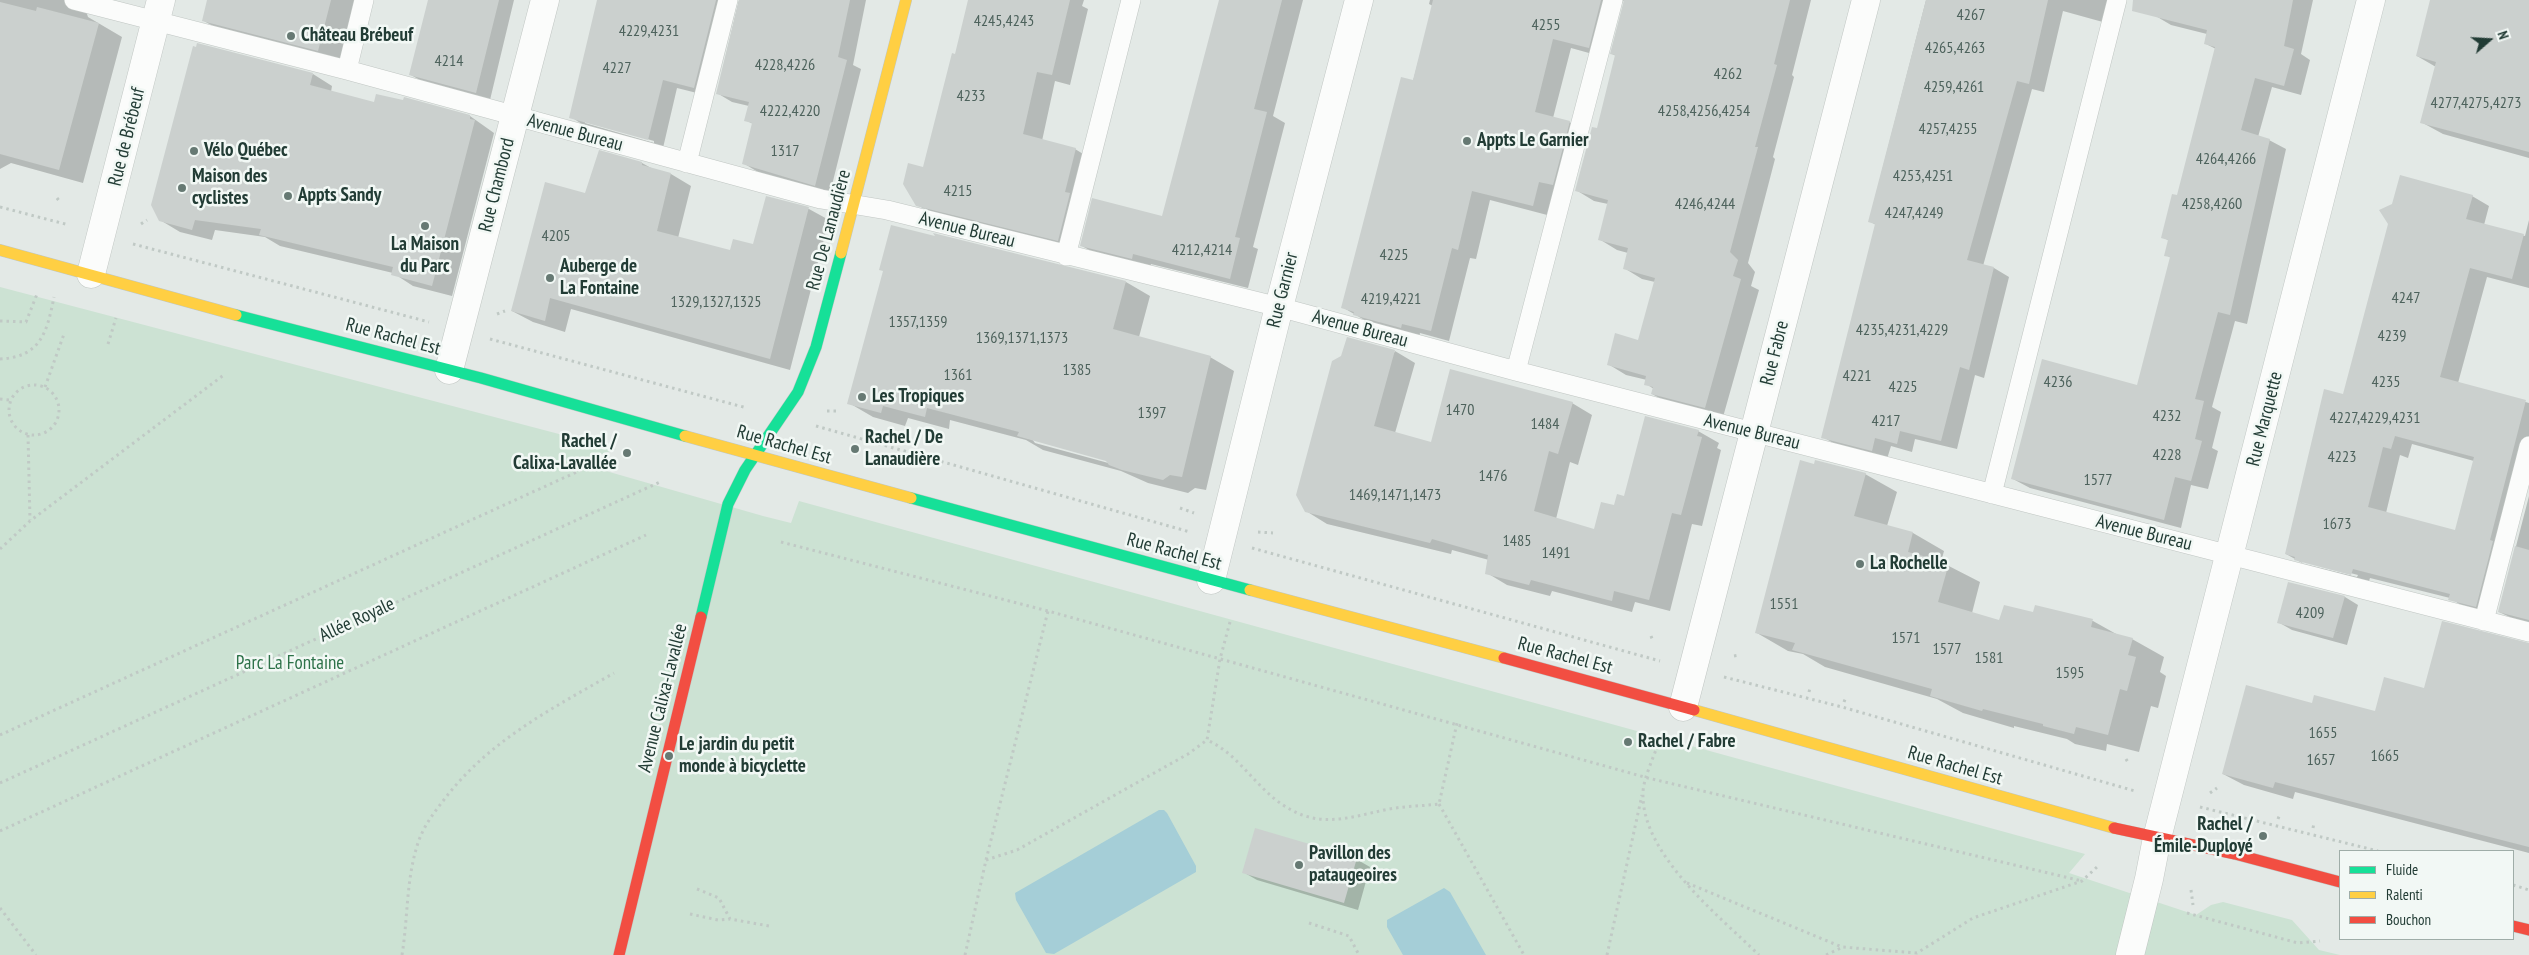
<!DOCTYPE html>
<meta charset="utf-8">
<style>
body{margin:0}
#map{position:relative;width:2529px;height:955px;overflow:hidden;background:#e3e9e6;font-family:"PT Sans Narrow",sans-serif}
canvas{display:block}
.legend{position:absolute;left:2339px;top:850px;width:175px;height:90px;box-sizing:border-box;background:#f2f8f5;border:1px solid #9fada8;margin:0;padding:6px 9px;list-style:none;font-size:15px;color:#223c35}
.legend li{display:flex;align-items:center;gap:10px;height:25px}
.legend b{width:25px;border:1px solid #9fada8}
.north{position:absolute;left:2464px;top:15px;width:50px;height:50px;-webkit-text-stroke:4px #f2f8f5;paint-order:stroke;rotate:71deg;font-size:14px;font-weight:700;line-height:20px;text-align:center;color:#223c35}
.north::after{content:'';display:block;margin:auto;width:18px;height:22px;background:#223c35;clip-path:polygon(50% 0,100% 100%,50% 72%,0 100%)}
</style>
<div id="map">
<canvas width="2529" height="955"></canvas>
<ul class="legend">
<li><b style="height:6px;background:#16e098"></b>Fluide</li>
<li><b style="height:6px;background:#ffcf43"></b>Ralenti</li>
<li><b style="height:6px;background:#f24e42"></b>Bouchon</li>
</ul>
<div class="north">N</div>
</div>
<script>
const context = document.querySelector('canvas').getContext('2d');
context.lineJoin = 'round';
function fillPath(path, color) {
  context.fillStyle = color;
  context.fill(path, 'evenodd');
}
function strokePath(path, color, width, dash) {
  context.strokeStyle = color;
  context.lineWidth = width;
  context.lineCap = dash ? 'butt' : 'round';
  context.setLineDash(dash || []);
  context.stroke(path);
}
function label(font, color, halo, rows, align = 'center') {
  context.font = font + ' "PT Sans Narrow",sans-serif';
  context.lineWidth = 5;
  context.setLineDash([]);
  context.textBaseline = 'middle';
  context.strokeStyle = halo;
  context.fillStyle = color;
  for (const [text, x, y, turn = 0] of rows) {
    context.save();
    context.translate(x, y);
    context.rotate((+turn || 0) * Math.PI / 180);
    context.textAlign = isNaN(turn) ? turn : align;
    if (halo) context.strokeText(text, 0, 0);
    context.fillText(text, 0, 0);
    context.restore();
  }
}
fillPath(new Path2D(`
 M 0,287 L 616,449 L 578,463 L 763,516 L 791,523 L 799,501 L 2085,854 L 2069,873 L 2196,915 L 2211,905 L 2223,902 L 2292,920 L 2319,950 L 2340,955 L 0,955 Z`), '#cce2d3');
fillPath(new Path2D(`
 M 1159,810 L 1164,810 L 1167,813 L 1196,866 L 1196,872 L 1054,954 L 1046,953 L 1016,900 L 1015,893 Z
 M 1444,888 L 1450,892 L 1486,955 L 1403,955 L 1387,927 L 1387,920 Z`), '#a5ced7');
fillPath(new Path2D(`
 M 0,0 L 115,0 L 114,5 L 86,11 L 88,17 L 122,37 L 83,183 L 11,163 L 0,169 Z
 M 209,0 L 365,0 L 349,68 L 234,38 L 204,21 Z
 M 430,0 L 514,0 L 490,100 L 425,83 L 411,75 Z
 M 600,0 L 735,0 L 709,96 L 677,88 L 663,148 L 585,126 L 571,117 ZM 585,121 L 654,141 L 654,143 L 585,123 Z
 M 739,0 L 866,0 L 853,65 L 861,69 L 830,193 L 758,172 L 743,163 L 753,124 L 745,120 L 749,106 L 732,102 L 717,93 Z
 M 969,0 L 1084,0 L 1082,6 L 1088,9 L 1070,85 L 1055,81 L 1042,141 L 1075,149 L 1093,160 L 1077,250 L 936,215 L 917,205 L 924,168 L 956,56 Z
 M 1220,0 L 1303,0 L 1273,116 L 1285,123 L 1253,247 L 1258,249 L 1248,288 L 1151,264 L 1150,268 L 1100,256 L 1082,246 L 1163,217 Z
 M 1430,0 L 1624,0 L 1620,7 L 1607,58 L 1571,48 L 1553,118 L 1569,122 L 1587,132 L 1551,216 L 1490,200 L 1476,259 L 1470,258 L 1449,341 L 1420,333 L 1419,338 L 1373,325 L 1342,307 L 1413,81 L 1433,6 L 1429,4 Z
 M 1626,0 L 1811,0 L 1792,75 L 1794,77 L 1773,157 L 1775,159 L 1748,263 L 1755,272 L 1751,286 L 1759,290 L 1723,417 L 1670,404 L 1652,394 L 1654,389 L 1646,384 L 1647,380 L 1626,375 L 1608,364 L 1639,341 L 1655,282 L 1642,279 L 1624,268 L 1628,253 L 1617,250 L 1599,239 L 1608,204 L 1594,201 L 1576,190 L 1598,130 L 1616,56 L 1612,54 Z
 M 1926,0 L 2116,0 L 2110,24 L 2063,11 L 2044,92 L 2032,89 L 1983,266 L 1994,268 L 2009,277 L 1984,378 L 1975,375 L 1957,449 L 1915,439 L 1912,452 L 1891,446 L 1887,459 L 1838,446 L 1823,437 L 1876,225 L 1869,221 Z
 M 2158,0 L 2313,0 L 2301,54 L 2310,60 L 2301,95 L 2272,87 L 2258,137 L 2269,140 L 2286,149 L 2247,324 L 2235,321 L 2212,407 L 2221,412 L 2212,448 L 2218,451 L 2208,489 L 2191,485 L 2181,528 L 2030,488 L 2013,479 L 2138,386 L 2171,258 L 2166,255 L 2169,241 L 2163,237 L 2178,197 L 2216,49 L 2206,44 L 2207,34 L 2171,25 L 2154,15 Z
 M 2431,0 L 2529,0 L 2529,158 L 2443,134 L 2421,122 L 2436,67 L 2417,56 Z
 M 313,74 L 332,86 L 331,92 L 375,104 L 470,116 L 494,133 L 452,296 L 413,286 L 393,273 L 280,246 L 265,237 L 215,230 L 212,240 L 180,232 L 160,220 Z
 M 642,163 L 653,169 L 671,174 L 691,186 L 678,238 L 731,251 L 754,246 L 767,197 L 809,209 L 829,220 L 790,370 L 571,309 L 565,332 L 533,322 L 512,311 L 586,195 Z
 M 2472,196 L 2489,206 L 2484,225 L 2525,236 L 2529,220 L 2529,288 L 2487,277 L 2458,383 L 2529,403 L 2529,477 L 2493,616 L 2467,609 L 2450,598 L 2370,578 L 2368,584 L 2313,569 L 2286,554 L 2344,395 ZM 2412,444 L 2474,461 L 2456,532 L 2386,513 L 2400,455 L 2408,458 ZM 2299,560 L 2358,575 L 2357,577 L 2304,564 Z
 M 1126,282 L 1150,296 L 1139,337 L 1210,357 L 1234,371 L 1206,490 L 1195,488 L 1188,493 L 1148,483 L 1121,471 L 1043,450 L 1026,440 L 950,420 L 949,429 L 908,418 L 905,426 L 873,417 L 849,403 ZM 1032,439 L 1113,461 L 1112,464 L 1035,443 Z
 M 1395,351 L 1415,363 L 1395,433 L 1431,443 L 1572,403 L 1592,415 L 1578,465 L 1570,462 L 1556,519 L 1595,530 L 1615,507 L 1698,431 L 1719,443 L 1717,448 L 1721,450 L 1702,526 L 1692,524 L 1670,611 L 1635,602 L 1632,612 L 1552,591 L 1550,596 L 1507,585 L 1487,573 L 1489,560 L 1452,550 L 1451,554 L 1327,524 L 1306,511 Z
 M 1865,474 L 1897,492 L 1887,526 L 1913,533 L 1944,551 L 1941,562 L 1980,582 L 1972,613 L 2000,622 L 2034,614 L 2036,607 L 2093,621 L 2118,635 L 2132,639 L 2164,657 L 2160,672 L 2166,676 L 2158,708 L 2151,706 L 2139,752 L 2107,744 L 2106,751 L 2075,744 L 2067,739 L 2014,726 L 2014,728 L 1963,713 L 1937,699 L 1825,667 L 1803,654 L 1788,651 L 1757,633 Z
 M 2529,496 L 2529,626 L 2499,612 Z
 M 2289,583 L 2345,597 L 2358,605 L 2347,645 L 2292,630 L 2278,622 Z
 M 2529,643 L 2529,853 L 2295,792 L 2293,799 L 2244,785 L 2223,774 L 2313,705 L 2376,712 Z
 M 1356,859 L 1370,867 L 1358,910 L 1257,880 L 1243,872 Z`), '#0003');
fillPath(new Path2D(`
 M 207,0 L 331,0 L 318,51 L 202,21 Z
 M 428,0 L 499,0 L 476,93 L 409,75 Z
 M 597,0 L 716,0 L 694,88 L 663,80 L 648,140 L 569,118 Z
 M 739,0 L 850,0 L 838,57 L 847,60 L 815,186 L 742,164 L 752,123 L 744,121 L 749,102 L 716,94 Z
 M 968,0 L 1070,0 L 1052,75 L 1037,72 L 1023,134 L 1076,148 L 1065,192 L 1070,193 L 1058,241 L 916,206 L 903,184 L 908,163 L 923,167 L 952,53 L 955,54 Z
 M 1219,0 L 1282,0 L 1254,109 L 1267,112 L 1235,237 L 1240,238 L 1230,279 L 1133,254 L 1132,259 L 1080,246 L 1092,198 L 1162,216 Z
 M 1433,0 L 1601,0 L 1589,48 L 1553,39 L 1535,112 L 1570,121 L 1553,185 L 1539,182 L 1533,206 L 1472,191 L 1458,250 L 1452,248 L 1431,331 L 1402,324 L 1401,328 L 1353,315 L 1354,312 L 1341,308 L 1401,77 L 1413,80 Z
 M 1624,0 L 1790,0 L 1774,64 L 1777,65 L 1755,147 L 1758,147 L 1730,252 L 1738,260 L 1733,276 L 1741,279 L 1705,408 L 1651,394 L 1653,387 L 1644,385 L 1646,376 L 1607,365 L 1615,333 L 1638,340 L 1655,278 L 1623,269 L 1628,248 L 1598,240 L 1608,200 L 1575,191 L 1592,127 L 1597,128 L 1615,55 L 1610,54 Z
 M 1926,0 L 2048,0 L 2029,84 L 2017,81 L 1967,260 L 1994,267 L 1969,370 L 1960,367 L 1941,441 L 1900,431 L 1897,444 L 1875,438 L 1872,451 L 1821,438 L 1875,224 L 1868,222 Z
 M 2133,0 L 2293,0 L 2284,46 L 2294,49 L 2284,86 L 2255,78 L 2241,130 L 2270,139 L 2230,315 L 2218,312 L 2195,399 L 2204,401 L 2195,439 L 2202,441 L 2191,481 L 2175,477 L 2164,520 L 2011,479 L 2042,359 L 2137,385 L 2170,257 L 2164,256 L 2168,240 L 2161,238 L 2172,194 L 2177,195 L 2215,47 L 2204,44 L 2207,30 L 2132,11 Z
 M 2430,0 L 2529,0 L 2529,152 L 2420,123 L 2436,62 L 2416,56 Z
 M 0,2 L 36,11 L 37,7 L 99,23 L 59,170 L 0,154 Z
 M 197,43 L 313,73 L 310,85 L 374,102 L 376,94 L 403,100 L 404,97 L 470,115 L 470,119 L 475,120 L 432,286 L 391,275 L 393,267 L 259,235 L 261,229 L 195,220 L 192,230 L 159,221 L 151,205 L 193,46 L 196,47 Z
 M 599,150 L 642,162 L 642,165 L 671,173 L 657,231 L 730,250 L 733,239 L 753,244 L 766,196 L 809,207 L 770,359 L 550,298 L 545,321 L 511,311 L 545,182 L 585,193 Z
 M 2400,175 L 2473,195 L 2466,219 L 2524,234 L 2512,279 L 2470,268 L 2440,377 L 2526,400 L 2490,540 L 2493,541 L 2476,607 L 2448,600 L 2450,594 L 2353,569 L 2351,575 L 2294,560 L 2295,557 L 2285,554 L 2324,389 L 2343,394 L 2388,224 L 2379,210 L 2392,204 ZM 2395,436 L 2474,457 L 2455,530 L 2368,507 L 2383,447 L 2391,449 Z
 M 891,225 L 935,236 L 933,233 L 1126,281 L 1113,329 L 1211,356 L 1182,477 L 1170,475 L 1163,480 L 1122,470 L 1109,465 L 1106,461 L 1017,436 L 1019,432 L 927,408 L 925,417 L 883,406 L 881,413 L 847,404 L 883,271 L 879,270 Z
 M 1347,337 L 1395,350 L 1374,426 L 1431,442 L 1450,369 L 1573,402 L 1558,454 L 1549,451 L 1534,511 L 1594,529 L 1601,502 L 1614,505 L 1617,494 L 1624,496 L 1645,416 L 1699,430 L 1697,436 L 1702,437 L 1681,515 L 1672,513 L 1649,600 L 1614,591 L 1612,601 L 1531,580 L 1529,585 L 1485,574 L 1488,555 L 1432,539 L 1430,543 L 1305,512 L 1296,495 L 1332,361 L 1341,356 Z
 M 1800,460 L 1814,464 L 1815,460 L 1866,473 L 1854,516 L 1913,532 L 1908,552 L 1949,563 L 1938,602 L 1999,620 L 2004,605 L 2033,612 L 2035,605 L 2093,619 L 2091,627 L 2133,638 L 2128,655 L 2136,657 L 2127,691 L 2120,689 L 2108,735 L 2076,727 L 2074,734 L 2043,726 L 2043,724 L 1983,709 L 1982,711 L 1930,696 L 1932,689 L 1792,650 L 1795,643 L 1755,633 Z
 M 2515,546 L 2529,550 L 2529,620 L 2498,612 Z
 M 2288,582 L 2345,596 L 2333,638 L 2277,623 Z
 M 2442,621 L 2529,643 L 2529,847 L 2275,782 L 2273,788 L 2222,774 L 2246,685 L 2312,703 L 2314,695 L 2375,711 L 2384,677 L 2424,688 Z
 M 1255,828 L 1357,858 L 1344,903 L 1242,873 Z`), '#cbd0ce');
const lane = new Path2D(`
 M 74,0 L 347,70 L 821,199 L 887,210 L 1279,307 L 1516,371 L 2529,632
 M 347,70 L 364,0
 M 687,163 L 728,0
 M 1066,256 L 1131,0
 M 1516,371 L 1613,0
 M 1992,494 L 2117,0
 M 2484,621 L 2529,446`);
const street = new Path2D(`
 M 91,274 L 161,0
 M 449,370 L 545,0
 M 1211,580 L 1279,307 L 1359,0
 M 1683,707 L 1866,0
 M 2130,955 L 2149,879 L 2157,838 L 2371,0`);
const fast = new Path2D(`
 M 236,315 L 481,378 L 685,436
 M 911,498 L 1250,590
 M 701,617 L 728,504 L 745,470 L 798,392 L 816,347 L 841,253`);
const slow = new Path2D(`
 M 0,250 C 79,271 157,294 236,315
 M 841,253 L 906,0
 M 685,436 L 911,498
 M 1250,590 L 1504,658
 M 1694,710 L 2114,828`);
const jam = new Path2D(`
 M 1504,658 L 1694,710
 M 2114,828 L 2235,854 L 2340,882
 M 2513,926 L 2529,930
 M 619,955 L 701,617`);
strokePath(lane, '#c0c6c3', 20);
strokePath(street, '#c0c6c3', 29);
strokePath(fast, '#bfc7c4', 12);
strokePath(slow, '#bfc7c4', 12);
strokePath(jam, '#bfc7c4', 12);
strokePath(new Path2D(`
 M 57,198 L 60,202
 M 0,207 L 69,225
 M 141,224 L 147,220
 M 133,244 L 429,322
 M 497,314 L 505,311
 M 0,321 L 26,322 L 37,294
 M 490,339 L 747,408
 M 108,344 L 116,318
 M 0,359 C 41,357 47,332 54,297
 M9 410a25 25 0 1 1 50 0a25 25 0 1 1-50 0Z
 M 45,387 L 64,334
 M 0,399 L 10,400
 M 827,411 L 837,411
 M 816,426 L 1190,532
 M 28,435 L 30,520
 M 1180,508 L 1194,513
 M 1258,532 L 1273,533
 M 781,542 L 1048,611 L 1648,778 L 2082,881
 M 1252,548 L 1660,661
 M 0,549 L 30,521 L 225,374
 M 1230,622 L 1220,659 L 1207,740 C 1235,752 1252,781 1276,800 C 1316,831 1346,818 1389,809 C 1406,806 1423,806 1439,804 L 1457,723
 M 1651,636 L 1653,641
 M 1734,656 L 1740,655
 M 1724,677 L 1842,707 L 2135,791
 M 1809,692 L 1810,688
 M 1844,702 L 1846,697
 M 0,735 L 581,470
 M 1660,739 C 1655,754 1643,779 1643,793 C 1641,854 1719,916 1759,955
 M 2126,759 L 2129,764
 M 0,783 L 660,482
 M 2210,793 L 2217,788
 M 1439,804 L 1524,955
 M 2200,807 L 2378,851
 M 2278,819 L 2280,814
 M 2313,828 L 2314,823
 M 0,831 L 646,535
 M 986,860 L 1017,850 L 1188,754 L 1207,740
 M 1687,883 L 1842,947 L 1917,953 L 1973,918 L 2082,881 L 2098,866
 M 2513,885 L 2529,890
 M 697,889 L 719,898 L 730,919 L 769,926
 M 2191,890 L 2193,905
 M 0,908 L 36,955
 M 2187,913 L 2298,943 L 2320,941
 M 690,914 L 718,920 L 730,919
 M 1309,923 L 1349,936 L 1359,955
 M 402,955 C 408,918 406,882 417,846 C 422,829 432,815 443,801 C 488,741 551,709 614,673
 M 965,955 L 986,860 L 1048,611
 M 1607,955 L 1642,795
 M 1826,955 L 1841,948`), '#c0c9c5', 3, [2.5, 4]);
strokePath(lane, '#fbfcfb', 19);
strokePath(street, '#fbfcfb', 28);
strokePath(fast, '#16e098', 11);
strokePath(slow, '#ffcf43', 11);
strokePath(jam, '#f24e42', 11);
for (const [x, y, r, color] of [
 [291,36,5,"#667973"],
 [1467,141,5,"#667973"],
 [194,151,5,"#667973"],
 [182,188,5,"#667973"],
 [288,196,5,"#667973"],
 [425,226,5,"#667973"],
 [550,278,5,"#667973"],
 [862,397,5,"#667973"],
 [855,449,5,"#667973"],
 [627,453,5,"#667973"],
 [1860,564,5,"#667973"],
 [1628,742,5,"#667973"],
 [669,756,5,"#667973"],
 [2263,836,5,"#667973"],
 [1299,865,5,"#667973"]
]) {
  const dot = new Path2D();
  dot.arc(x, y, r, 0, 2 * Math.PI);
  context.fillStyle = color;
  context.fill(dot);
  strokePath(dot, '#f2f8f5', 2);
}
label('16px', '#4d625c', null, [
 ["4267",1971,15],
 ["4245,4243",1004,21],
 ["4255",1546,25],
 ["4229,4231",649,31],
 ["4265,4263",1955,48],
 ["4214",449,61],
 ["4228,4226",785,65],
 ["4227",617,68],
 ["4262",1728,74],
 ["4259,4261",1954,87],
 ["4233",971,96],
 ["4277,4275,4273",2476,103],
 ["4222,4220",790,111],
 ["4258,4256,4254",1704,111],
 ["4257,4255",1948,129],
 ["1317",785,151],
 ["4264,4266",2226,159],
 ["4253,4251",1923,176],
 ["4215",958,191],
 ["4246,4244",1705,204],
 ["4258,4260",2212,204],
 ["4247,4249",1914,213],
 ["4205",556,236],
 ["4212,4214",1202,250],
 ["4225",1394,255],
 ["4247",2406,298],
 ["4219,4221",1391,299],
 ["1329,1327,1325",716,302],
 ["1357,1359",918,322],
 ["4235,4231,4229",1902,330],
 ["4239",2392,336],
 ["1369,1371,1373",1022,338],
 ["1385",1077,370],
 ["1361",958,375],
 ["4221",1857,376],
 ["4236",2058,382],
 ["4235",2386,382],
 ["4225",1903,387],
 ["1470",1460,410],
 ["1397",1152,413],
 ["4232",2167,416],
 ["4227,4229,4231",2375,418],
 ["4217",1886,421],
 ["1484",1545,424],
 ["4228",2167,455],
 ["4223",2342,457],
 ["1476",1493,476],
 ["1577",2098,480],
 ["1469,1471,1473",1395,495],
 ["1673",2337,524],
 ["1485",1517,541],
 ["1491",1556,553],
 ["1551",1784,604],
 ["4209",2310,613],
 ["1571",1906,638],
 ["1577",1947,649],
 ["1581",1989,658],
 ["1595",2070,673],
 ["1655",2323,733],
 ["1665",2385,756],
 ["1657",2321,760]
]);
label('bold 19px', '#223c35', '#f2f8f5', [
 ["Château Brébeuf",301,36],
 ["Appts Le Garnier",1477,141],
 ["Vélo Québec",204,151],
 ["Maison des",192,177],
 ["cyclistes",192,199],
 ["Appts Sandy",298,196],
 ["La Maison",425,245,"center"],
 ["du Parc",425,267,"center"],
 ["Auberge de",560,267],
 ["La Fontaine",560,289],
 ["Les Tropiques",872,397],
 ["Rachel / De",865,438],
 ["Lanaudière",865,460],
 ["Rachel /",617,442,"right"],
 ["Calixa-Lavallée",617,464,"right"],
 ["La Rochelle",1870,564],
 ["Rachel / Fabre",1638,742],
 ["Le jardin du petit",679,745],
 ["monde à bicyclette",679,767],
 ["Rachel /",2253,825,"right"],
 ["Émile-Duployé",2253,847,"right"],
 ["Pavillon des",1309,854],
 ["pataugeoires",1309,876]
], 'left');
label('19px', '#223c35', '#f2f8f5', [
 ["Avenue Bureau",575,133,15],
 ["Rue de Brébeuf",127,137,-76],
 ["Rue Chambord",497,185,-76],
 ["Rue De Lanaudière",829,230,-75],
 ["Avenue Bureau",967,230,14],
 ["Rue Garnier",1283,290,-76],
 ["Avenue Bureau",1360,329,15],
 ["Rue Rachel Est",393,337,15],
 ["Rue Fabre",1775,353,-76],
 ["Rue Marquette",2265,419,-76],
 ["Avenue Bureau",1752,432,14],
 ["Rue Rachel Est",784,445,16],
 ["Avenue Bureau",2144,533,14],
 ["Rue Rachel Est",1174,552,15],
 ["Allée Royale",357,620,-25],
 ["Rue Rachel Est",1565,656,15],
 ["Avenue Calixa-Lavallée",663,698,-76],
 ["Rue Rachel Est",1955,766,16]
]);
label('19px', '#2d7249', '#f2f8f5', [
 ["Parc La Fontaine",290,664]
]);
</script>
